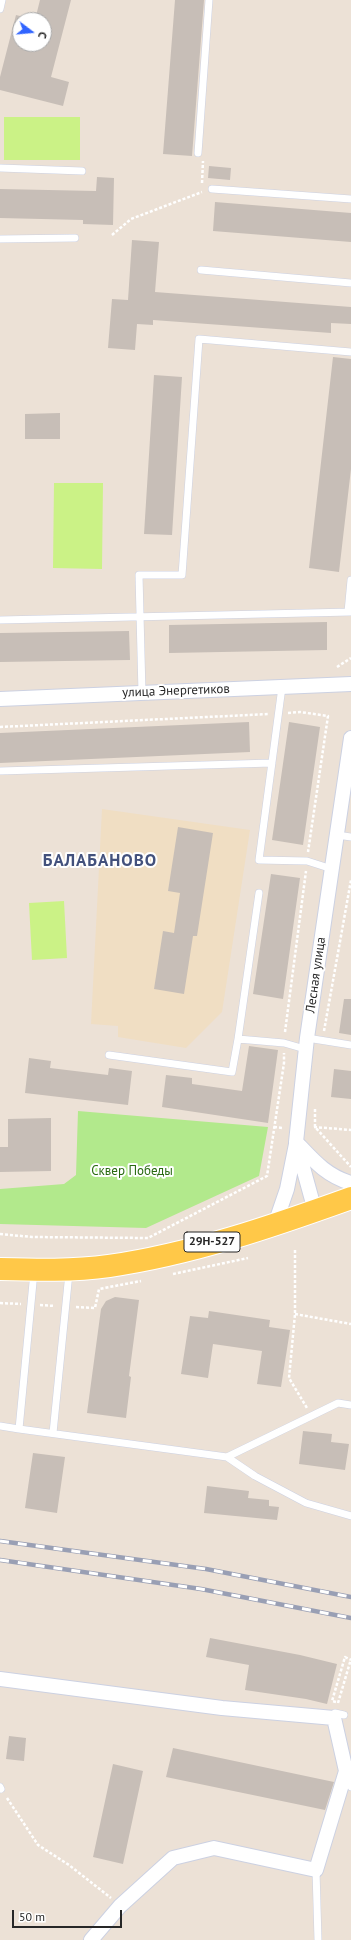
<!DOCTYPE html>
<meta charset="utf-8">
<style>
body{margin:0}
#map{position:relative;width:351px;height:1940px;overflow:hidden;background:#ece1d6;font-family:"PT Sans",sans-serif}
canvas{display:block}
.north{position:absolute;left:12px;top:12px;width:40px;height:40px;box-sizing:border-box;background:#fff;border:1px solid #a9a9a9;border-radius:50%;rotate:106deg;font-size:11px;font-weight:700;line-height:16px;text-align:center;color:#272727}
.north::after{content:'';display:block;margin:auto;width:14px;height:18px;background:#3064ff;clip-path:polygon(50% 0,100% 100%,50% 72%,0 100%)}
.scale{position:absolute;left:12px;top:1910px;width:110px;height:18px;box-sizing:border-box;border:2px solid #272727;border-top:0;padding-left:5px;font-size:12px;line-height:14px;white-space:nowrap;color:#272727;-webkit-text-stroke:3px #fff;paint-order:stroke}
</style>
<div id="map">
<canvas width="351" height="1940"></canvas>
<div class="north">С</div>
<div class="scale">50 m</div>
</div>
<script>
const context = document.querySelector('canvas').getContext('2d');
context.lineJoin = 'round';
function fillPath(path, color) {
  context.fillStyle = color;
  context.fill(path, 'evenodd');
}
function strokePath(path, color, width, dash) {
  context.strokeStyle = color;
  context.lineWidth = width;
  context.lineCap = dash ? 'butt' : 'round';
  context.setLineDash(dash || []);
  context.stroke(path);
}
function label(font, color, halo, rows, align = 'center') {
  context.font = font + ' "PT Sans",sans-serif';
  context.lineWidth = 4;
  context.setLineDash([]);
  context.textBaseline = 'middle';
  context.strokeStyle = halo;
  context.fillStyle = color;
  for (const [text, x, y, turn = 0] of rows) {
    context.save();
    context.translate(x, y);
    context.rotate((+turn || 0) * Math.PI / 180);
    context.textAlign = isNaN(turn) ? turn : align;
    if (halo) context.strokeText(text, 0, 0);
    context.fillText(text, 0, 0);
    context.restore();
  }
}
fillPath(new Path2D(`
 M 102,809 L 250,830 L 222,1012 L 186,1048 L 118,1037 L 118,1026 L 91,1024 Z`), '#f0dec3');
fillPath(new Path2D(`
 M 78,1111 L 268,1127 L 259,1176 L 146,1228 L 0,1224 L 0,1189 L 64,1184 L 76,1175 Z`), '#b2e98c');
fillPath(new Path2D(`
 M 4,117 L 80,117 L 80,160 L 4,160 Z
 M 54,483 L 103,483 L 102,569 L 53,568 Z
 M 64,901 L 67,958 L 32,960 L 29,903 Z`), '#cbf286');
fillPath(new Path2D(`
 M 40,0 L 71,0 L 51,77 L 69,82 L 63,106 L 0,90 L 0,77 L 16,15 L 20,16 L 20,44 L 44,44 L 44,20 L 35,20 Z
 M 175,0 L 204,0 L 192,156 L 163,154 Z
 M 209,166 L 231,168 L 230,180 L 208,178 Z
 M 97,177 L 114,178 L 113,225 L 83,224 L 83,220 L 0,218 L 0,189 L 96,191 Z
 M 215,202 L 351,213 L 351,242 L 213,231 Z
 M 132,240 L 159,242 L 155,292 L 351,307 L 351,324 L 331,323 L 331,333 L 153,320 L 153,325 L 137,324 L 135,350 L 108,348 L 112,299 L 128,300 Z
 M 333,357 L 351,359 L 351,469 L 339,572 L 309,568 Z
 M 154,375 L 182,377 L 172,535 L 144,534 Z
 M 60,413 L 60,439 L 25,439 L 25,414 Z
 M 327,622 L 327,650 L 169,653 L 169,625 Z
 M 129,631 L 130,660 L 0,662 L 0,633 Z
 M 249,722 L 250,752 L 0,763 L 0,733 Z
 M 289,722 L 320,727 L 303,845 L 272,840 Z
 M 178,827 L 213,833 L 197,936 L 193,936 L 184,994 L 154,989 L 163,931 L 174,933 L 180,893 L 168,891 Z
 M 271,874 L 300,878 L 283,999 L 253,994 Z
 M 344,999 L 351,999 L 351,1035 L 339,1033 Z
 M 249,1046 L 278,1050 L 268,1123 L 162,1107 L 166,1075 L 192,1078 L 192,1084 L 242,1091 Z
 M 29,1058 L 51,1061 L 50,1068 L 108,1075 L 109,1068 L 132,1071 L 128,1105 L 25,1093 Z
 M 334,1069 L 351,1071 L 351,1099 L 331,1097 Z
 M 51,1118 L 51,1171 L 0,1172 L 0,1147 L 8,1147 L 8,1119 Z
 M 115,1297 L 139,1300 L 129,1376 L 131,1377 L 126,1418 L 87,1413 L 101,1309 L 106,1301 Z
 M 209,1311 L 270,1320 L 269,1327 L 290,1330 L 281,1387 L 257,1384 L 262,1351 L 213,1344 L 208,1378 L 181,1374 L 190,1316 L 208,1318 Z
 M 303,1431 L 332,1434 L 331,1442 L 349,1444 L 345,1470 L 299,1464 Z
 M 33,1453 L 65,1457 L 57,1513 L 25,1508 Z
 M 207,1486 L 249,1491 L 248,1498 L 269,1500 L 269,1506 L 279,1507 L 277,1520 L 204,1513 Z
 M 210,1638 L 300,1655 L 337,1664 L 327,1704 L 306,1699 L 245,1690 L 249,1665 L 206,1657 Z
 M 9,1736 L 26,1738 L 24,1761 L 6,1759 Z
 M 173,1748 L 334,1782 L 325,1810 L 166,1777 Z
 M 113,1764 L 143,1771 L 123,1864 L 93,1857 Z`), '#c7beb7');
const service = new Path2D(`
 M 0,9 L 2,0
 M 198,153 L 209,0
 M 0,168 L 82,171
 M 212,189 L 351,199
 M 0,239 L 75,238
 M 201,270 L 351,283
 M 348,612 L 351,580
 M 0,620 L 351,612
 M 282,687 L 259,860 L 307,861 L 332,869
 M 142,693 L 139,575 L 182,575 L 199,339 L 351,352
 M 0,771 L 272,763
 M 337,835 L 351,837
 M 259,893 L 238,1039 L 284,1043 L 305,1049
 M 307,1038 L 351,1045
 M 109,1055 L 232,1072 L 238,1039
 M 34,1272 L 19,1429 L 227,1457 L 255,1476 L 306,1503 L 351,1516
 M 0,1426 L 19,1429
 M 53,1433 L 69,1273
 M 227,1457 L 338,1403 L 351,1405
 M 334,1718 L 335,1713 L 344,1715
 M 347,1775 L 351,1787
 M 0,1787 L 1,1789
 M 316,1870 L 318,1940`);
const minor = new Path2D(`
 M 0,699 L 351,684
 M 298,1144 C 314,1161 327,1176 351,1183
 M 315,1211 L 296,1142 L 307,1038 L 351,738
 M 275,1224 L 287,1189 L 296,1144
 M 0,1679 L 222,1708 L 334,1718 L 346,1771 L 316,1870 L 214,1848 L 173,1858 L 120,1906 L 91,1940`);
const primary = new Path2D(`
 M 0,1269 C 36,1270 73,1271 109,1266 C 192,1254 273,1226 351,1198`);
strokePath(service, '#ccd1e2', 8);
strokePath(minor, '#ccd1e2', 16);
strokePath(primary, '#fff', 24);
strokePath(new Path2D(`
 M 202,183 L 203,161
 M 112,235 L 131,219 L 202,192
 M 337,667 L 351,658
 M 288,713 L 300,712 L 328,716 L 308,852
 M 0,727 L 269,714
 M 324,1031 L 351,880
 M 285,1032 L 306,871
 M 315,1109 L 315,1127 L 351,1167
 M 274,1127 L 283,1128
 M 314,1127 L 351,1130
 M 0,1234 L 32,1237 L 148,1238 L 267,1176 L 284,1063 L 284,1053
 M 295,1250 L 295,1314 L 289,1378 L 307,1408
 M 173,1274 L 248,1258
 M 0,1303 L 21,1304
 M 40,1305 L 55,1306
 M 76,1307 L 95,1308 L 99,1289 L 141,1281
 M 295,1314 L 351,1324
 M 336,1702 L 332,1701 L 345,1657 L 351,1660
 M 338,1703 L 351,1659
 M 7,1798 L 38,1845 L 69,1865 L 111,1898`), '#fff', 2.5, [3, 2]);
strokePath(service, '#fff', 7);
strokePath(minor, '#fff', 14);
strokePath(primary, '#ffc848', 22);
const rail = new Path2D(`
 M 0,1541 L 206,1569 L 351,1597
 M 0,1560 L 201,1589 L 351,1618`);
strokePath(rail, '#999fb4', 4.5);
strokePath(rail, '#fff', 3, [9]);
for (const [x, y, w] of [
 [212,1242,56]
]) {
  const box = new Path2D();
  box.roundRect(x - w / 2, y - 10, w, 20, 3);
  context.fillStyle = '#fff';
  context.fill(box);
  strokePath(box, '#272727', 1);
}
label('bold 12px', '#272727', null, [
 ["29Н-527",212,1242]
]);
label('13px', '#272727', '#fff', [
 ["улица Энергетиков",176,691,-2],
 ["Лесная улица",316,975,-82]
]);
label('13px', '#296a11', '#fff', [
 ["Сквер Победы",132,1171]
]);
context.letterSpacing = '1px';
label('bold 17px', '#43517c', '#fff', [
 ["БАЛАБАНОВО",100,861]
]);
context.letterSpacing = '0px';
</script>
